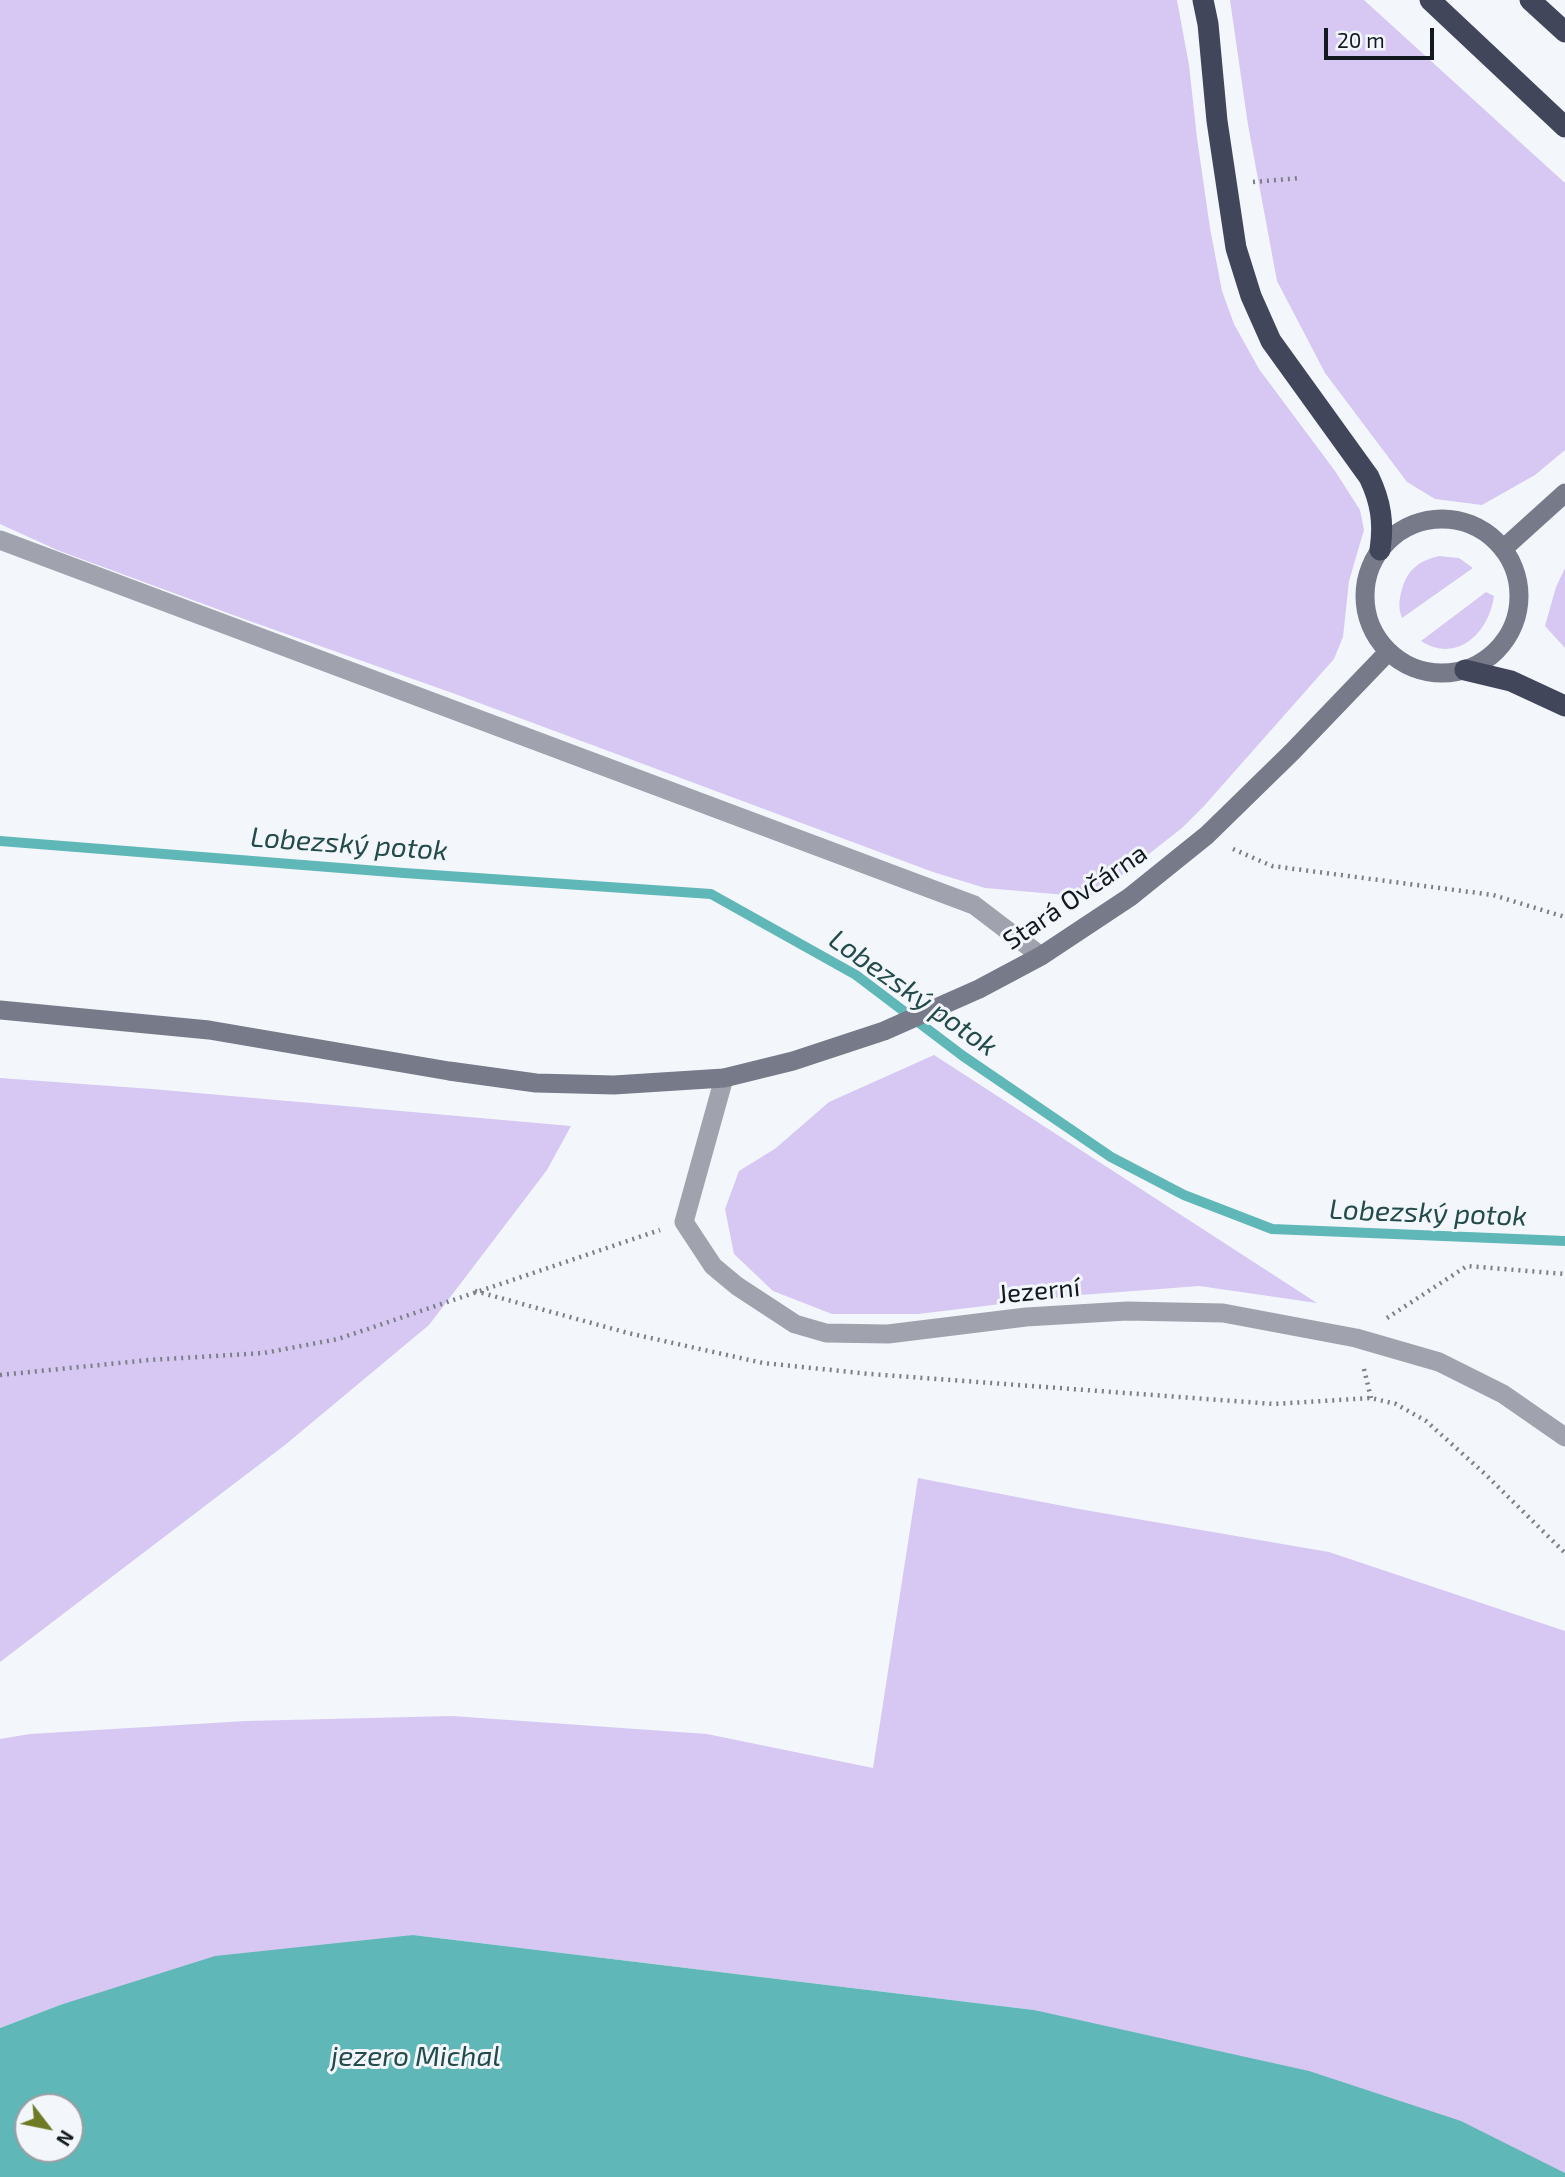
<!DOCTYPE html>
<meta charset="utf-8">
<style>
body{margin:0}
#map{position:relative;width:1565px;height:2177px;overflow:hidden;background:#f3f7fb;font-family:"Exo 2",sans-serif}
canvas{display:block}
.north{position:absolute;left:14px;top:2093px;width:70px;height:70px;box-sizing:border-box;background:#f3f7fb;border:2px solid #999ea3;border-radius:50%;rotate:122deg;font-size:19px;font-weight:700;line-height:28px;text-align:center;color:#121920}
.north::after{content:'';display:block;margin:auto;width:24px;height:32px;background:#6e7a26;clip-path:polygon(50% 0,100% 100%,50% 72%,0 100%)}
.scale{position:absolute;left:1324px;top:28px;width:110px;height:32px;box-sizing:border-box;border:4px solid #121920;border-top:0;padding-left:9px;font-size:21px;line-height:24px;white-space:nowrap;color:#121920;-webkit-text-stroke:5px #f3f7fb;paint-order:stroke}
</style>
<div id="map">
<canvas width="1565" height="2177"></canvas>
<div class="north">N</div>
<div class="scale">20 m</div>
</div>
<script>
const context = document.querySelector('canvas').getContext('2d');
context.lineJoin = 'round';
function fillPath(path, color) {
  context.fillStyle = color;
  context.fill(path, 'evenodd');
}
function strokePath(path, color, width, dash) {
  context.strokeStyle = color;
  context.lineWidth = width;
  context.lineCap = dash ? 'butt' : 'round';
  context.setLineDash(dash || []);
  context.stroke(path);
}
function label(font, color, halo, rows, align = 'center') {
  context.font = font + ' "Exo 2",sans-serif';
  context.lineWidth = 6;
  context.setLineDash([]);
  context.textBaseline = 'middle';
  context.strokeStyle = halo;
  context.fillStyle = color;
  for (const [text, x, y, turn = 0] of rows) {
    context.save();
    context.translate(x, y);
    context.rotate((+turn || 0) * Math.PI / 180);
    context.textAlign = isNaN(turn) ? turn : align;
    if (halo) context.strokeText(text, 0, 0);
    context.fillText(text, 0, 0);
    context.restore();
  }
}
fillPath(new Path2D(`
 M 0,0 L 1177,0 L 1189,65 L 1197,138 L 1210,228 L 1222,291 L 1234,324 L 1259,369 L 1335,471 L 1360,510 L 1364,530 L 1349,581 L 1343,637 L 1334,659 L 1204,806 L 1182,828 L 1103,890 L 1089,897 L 985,888 L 933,872 L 458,695 L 244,619 L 57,550 L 0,524 Z
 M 1230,0 L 1364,0 L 1565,183 L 1565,450 L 1535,475 L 1482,505 L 1435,499 L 1407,482 L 1325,373 L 1277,281 L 1248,125 Z
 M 1439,556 L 1459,558 L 1473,568 L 1402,618 C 1398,608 1399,600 1402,589 C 1408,569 1419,561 1439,556 Z
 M 1565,568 L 1565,648 L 1545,626 L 1556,587 Z
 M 1486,592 L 1494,596 C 1489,633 1457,664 1421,641 Z
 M 934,1055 L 1317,1303 L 1199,1286 L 1068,1296 L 918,1314 L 832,1314 L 773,1291 L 734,1254 L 725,1209 L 739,1171 L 776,1148 L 829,1102 Z
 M 0,1078 L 152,1089 L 571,1126 L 547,1170 L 429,1325 L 285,1445 L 0,1662 Z
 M 918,1478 L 1079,1509 L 1329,1552 L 1565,1631 L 1565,2175 L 1034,2010 L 413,1935 L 60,2005 L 0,2028 L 0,1739 L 30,1734 L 246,1721 L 452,1716 L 707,1734 L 873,1768 Z`), '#d6c8f3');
fillPath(new Path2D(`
 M 413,1935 L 1034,2010 L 1309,2071 L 1461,2121 L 1565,2173 L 1565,2177 L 0,2177 L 0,2028 L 60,2005 L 215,1956 ZM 28,2107 L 70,2107 L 70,2149 L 28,2149 Z`), '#60b7b7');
strokePath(new Path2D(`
 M 0,841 L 404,873 L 711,894 L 856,975 L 963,1056 L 1111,1157 L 1184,1195 L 1272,1229 L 1565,1241`), '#60b7b7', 10);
strokePath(new Path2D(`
 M 1253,182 L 1301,178
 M 1233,849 L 1272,866 L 1493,895 L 1565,917
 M 475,1291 L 628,1333 L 763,1363 L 870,1374 L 1274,1404 L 1371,1398 L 1396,1404 L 1426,1421 L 1485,1474 L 1565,1553
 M 1387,1318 L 1467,1266 L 1565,1274
 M 1364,1369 L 1371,1398
 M 0,1375 L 149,1360 L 264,1353 L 338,1339 L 660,1230`), '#7b8086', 4.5, [2, 5]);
strokePath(new Path2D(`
 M 0,540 L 974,905 L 1041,956
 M 724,1078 L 684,1222 L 713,1266 L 737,1286 L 795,1324 L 826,1333 L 888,1334 L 1026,1317 L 1127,1311 L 1223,1313 L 1356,1338 L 1439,1362 L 1503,1394 L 1565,1437`), '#a0a3ad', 19);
strokePath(new Path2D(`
 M1365 596a77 77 0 1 1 154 0a77 77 0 1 1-154 0Z
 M 1503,549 L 1565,493
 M 0,1010 L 209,1030 L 449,1071 L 536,1083 L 614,1085 L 724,1078 L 793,1061 L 884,1031 L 979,989 L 1041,956 L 1130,897 L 1207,835 L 1292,752 L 1388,652`), '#767a89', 19);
strokePath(new Path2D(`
 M 1203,0 L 1208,24 L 1217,121 L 1236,248 L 1251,296 L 1271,341 L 1369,477 C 1381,502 1384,523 1380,550
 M 1430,0 L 1565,127
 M 1530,0 L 1565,32
 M 1465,670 L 1511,681 L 1565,706`), '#41465a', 21);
label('26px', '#121920', '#f3f7fb', [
 ["Stará Ovčárna",1075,897,-34],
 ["Jezerní",1039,1291,-5]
]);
label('italic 28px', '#234b4b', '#f3f7fb', [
 ["Lobezský potok",349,844,4],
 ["Lobezský potok",913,993,35],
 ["Lobezský potok",1428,1213,2],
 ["jezero Michal",416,2057]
]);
</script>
